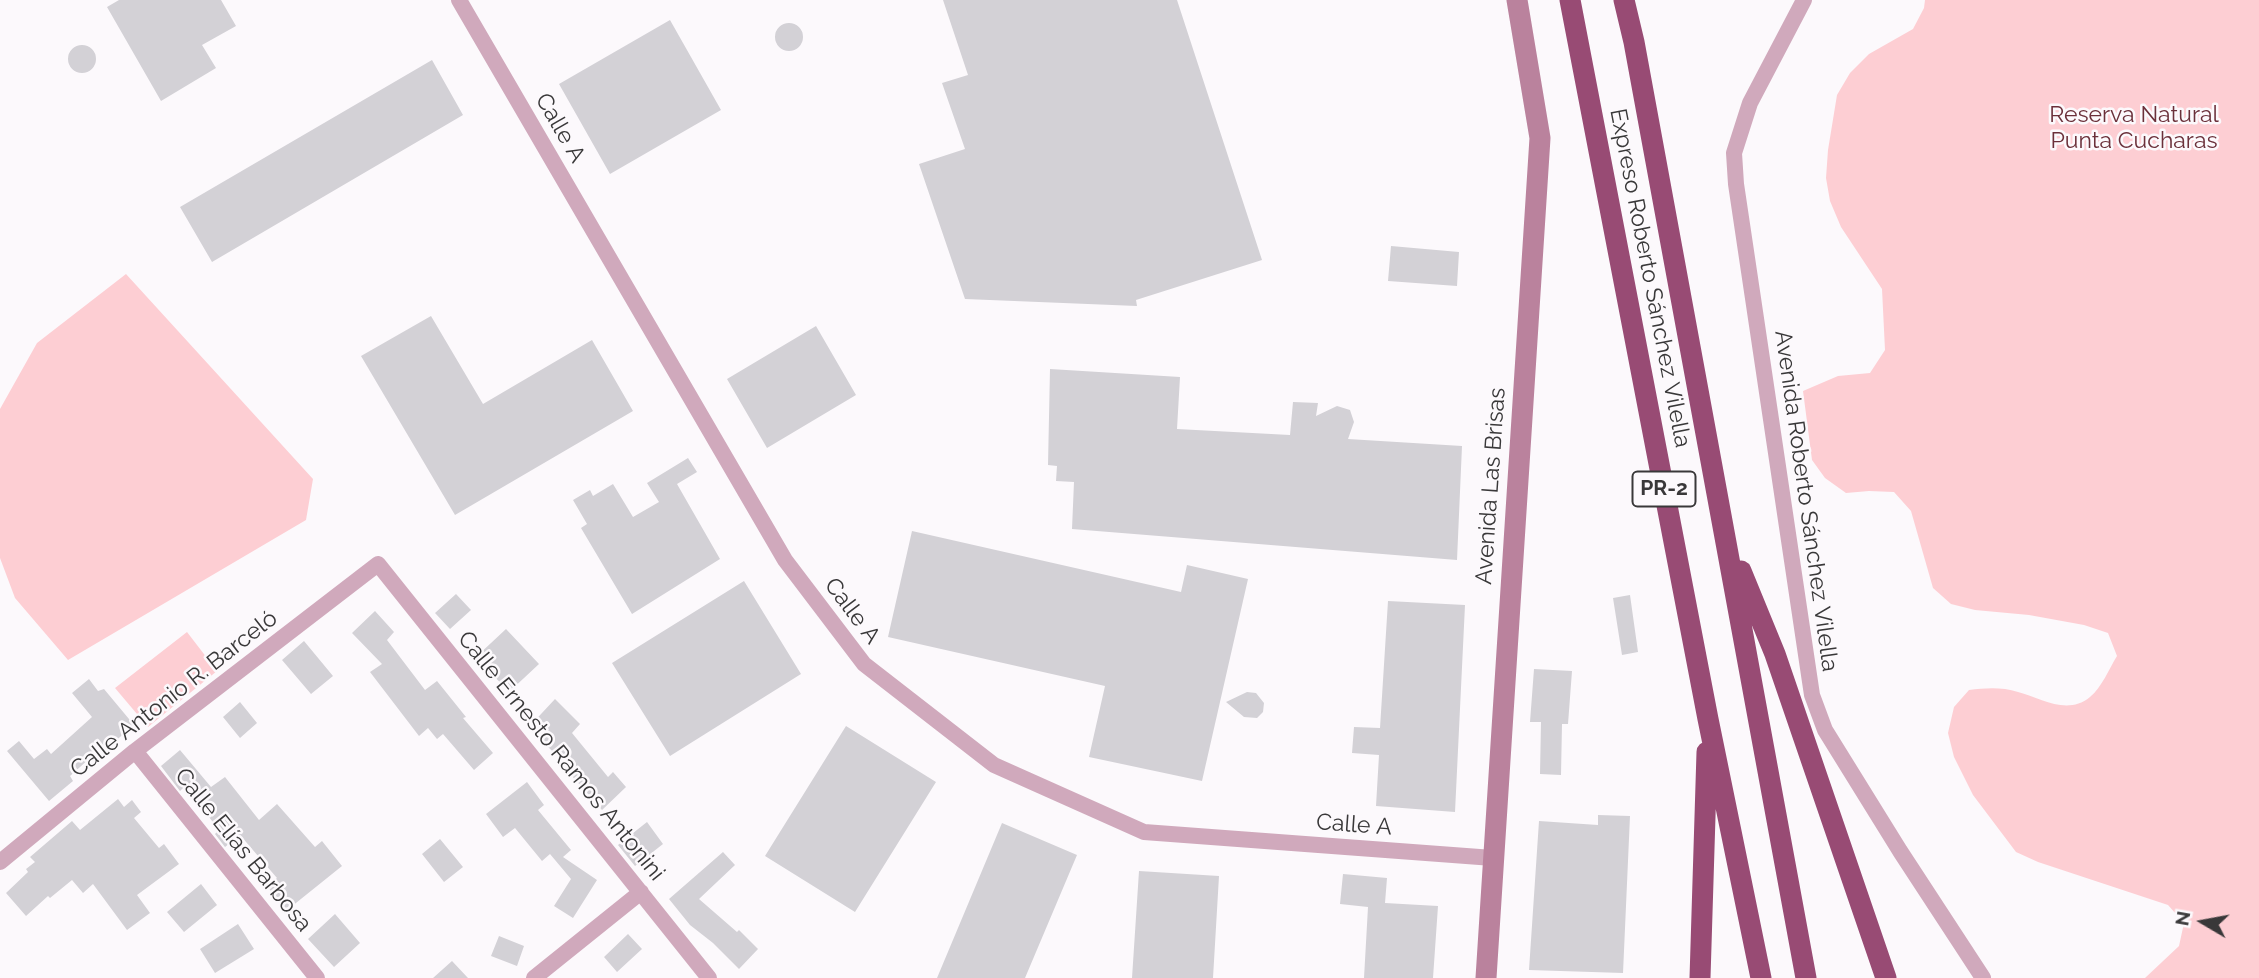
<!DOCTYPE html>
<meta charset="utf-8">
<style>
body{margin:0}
#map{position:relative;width:2259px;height:978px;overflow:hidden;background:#fcf9fc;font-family:Raleway,sans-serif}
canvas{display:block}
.north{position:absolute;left:2168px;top:887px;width:70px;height:70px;-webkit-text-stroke:5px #fcf9fc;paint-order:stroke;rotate:280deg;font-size:19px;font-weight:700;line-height:28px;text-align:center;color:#393839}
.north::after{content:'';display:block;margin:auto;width:24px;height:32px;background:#393839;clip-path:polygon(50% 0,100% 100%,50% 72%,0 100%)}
</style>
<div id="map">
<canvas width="2259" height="978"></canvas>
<div class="north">N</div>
</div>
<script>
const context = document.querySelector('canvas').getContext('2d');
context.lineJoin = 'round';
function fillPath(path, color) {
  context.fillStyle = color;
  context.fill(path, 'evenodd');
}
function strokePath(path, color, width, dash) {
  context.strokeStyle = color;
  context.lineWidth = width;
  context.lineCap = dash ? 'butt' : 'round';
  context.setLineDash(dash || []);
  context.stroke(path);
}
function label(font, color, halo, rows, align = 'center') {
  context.font = font + ' Raleway,sans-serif';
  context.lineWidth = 5;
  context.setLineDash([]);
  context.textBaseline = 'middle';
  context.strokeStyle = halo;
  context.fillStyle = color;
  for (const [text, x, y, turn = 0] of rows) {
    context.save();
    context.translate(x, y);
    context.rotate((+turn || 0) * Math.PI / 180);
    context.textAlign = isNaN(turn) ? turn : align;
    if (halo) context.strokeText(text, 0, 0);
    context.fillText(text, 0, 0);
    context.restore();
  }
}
fillPath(new Path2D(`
 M 1925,0 L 2259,0 L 2259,978 L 2145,978 L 2179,946 L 2184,923 L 2168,905 L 2038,862 L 2016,852 L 1973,795 L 1954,757 L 1948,733 L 1954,707 L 1969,690 C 1986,688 2002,687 2018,692 C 2041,698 2067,716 2090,697 C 2102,687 2109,669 2117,656 L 2108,633 L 2084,625 L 2029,615 L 1975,610 L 1951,604 L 1933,588 L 1911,511 L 1894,492 L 1869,491 L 1846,493 L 1825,478 L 1812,460 L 1803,391 L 1838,376 L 1870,373 L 1885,350 L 1882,289 L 1841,227 L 1830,201 L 1826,178 L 1828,150 L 1837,95 L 1850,73 L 1869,54 L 1913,29 L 1924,8 Z
 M 126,274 L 313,479 L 306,520 L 68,660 L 15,598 L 0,558 L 0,409 L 37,343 Z
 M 187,632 L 217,671 L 148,727 L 115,688 Z`), '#fdced3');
fillPath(new Path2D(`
 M 119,0 L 221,0 L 236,26 L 202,45 L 216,68 L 161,101 L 107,7 Z
 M 943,0 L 1177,0 L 1262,260 L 1136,300 L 1137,306 L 965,299 L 919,164 L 965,149 L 942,83 L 968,75 Z
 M 670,20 L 721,110 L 610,174 L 559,84 Z
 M775 37a14 14 0 1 1 28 0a14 14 0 1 1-28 0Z
 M68 59a14 14 0 1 1 28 0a14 14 0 1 1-28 0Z
 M 432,60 L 463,115 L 212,262 L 180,207 Z
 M 1391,246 L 1459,252 L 1457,286 L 1388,281 Z
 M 431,316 L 483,404 L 592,340 L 633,411 L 455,515 L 361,356 Z
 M 816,326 L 856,395 L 767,448 L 727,379 Z
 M 1050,369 L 1180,377 L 1177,429 L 1290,435 L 1293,402 L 1318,403 L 1316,416 L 1337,406 L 1350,410 L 1354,422 L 1348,439 L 1462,446 L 1457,560 L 1072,529 L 1074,482 L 1056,481 L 1057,466 L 1048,465 Z
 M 688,458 L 697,472 L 677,484 L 720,559 L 632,614 L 581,528 L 587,524 L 573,500 L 590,490 L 593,496 L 613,484 L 633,517 L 659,502 L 647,483 Z
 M 912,531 L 1181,592 L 1187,565 L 1248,579 L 1202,781 L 1089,757 L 1105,686 L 888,637 Z
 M 744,581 L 801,674 L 670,756 L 612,663 Z
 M 456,594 L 471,610 L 450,629 L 435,613 Z
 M 1630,595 L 1638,652 L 1622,655 L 1613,598 Z
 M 1388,601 L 1465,605 L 1455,812 L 1376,806 L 1379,755 L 1352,753 L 1354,727 L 1380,728 Z
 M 375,611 L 394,632 L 387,640 L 425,690 L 437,681 L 466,717 L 463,718 L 493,753 L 474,770 L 443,734 L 437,739 L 428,728 L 419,736 L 370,672 L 382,664 L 352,633 Z
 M 506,629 L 539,664 L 509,692 L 476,657 Z
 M 304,641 L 333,676 L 311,694 L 282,660 Z
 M 1534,669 L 1572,671 L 1568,724 L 1562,724 L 1561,775 L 1540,774 L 1541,722 L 1530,722 Z
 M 89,679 L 98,691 L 104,689 L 134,725 L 113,743 L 110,740 L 70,776 L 73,781 L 49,801 L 7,751 L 19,741 L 34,759 L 47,749 L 51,754 L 92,717 L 72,693 Z
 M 1247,692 L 1256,693 L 1264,703 L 1263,712 L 1257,718 L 1244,717 L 1226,702 Z
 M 555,699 L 580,724 L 572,733 L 608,777 L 613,772 L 626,787 L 602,810 L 565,768 L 568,766 L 528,728 Z
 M 240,702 L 257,723 L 240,738 L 223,717 Z
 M 846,726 L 936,782 L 855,912 L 765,856 Z
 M 180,750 L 211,787 L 225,777 L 259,820 L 277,804 L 315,847 L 322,841 L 342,866 L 286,911 L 267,886 L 277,878 L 240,835 L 225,847 L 215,834 L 219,830 L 185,786 L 180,791 L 161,766 Z
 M 527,782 L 544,805 L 538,810 L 571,850 L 563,857 L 597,880 L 573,918 L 554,906 L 571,879 L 550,854 L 542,861 L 515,828 L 503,837 L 486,814 Z
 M 118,799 L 124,807 L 132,800 L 141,812 L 134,818 L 159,848 L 164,844 L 179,864 L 137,895 L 150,913 L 127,930 L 93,884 L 83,893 L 72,880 L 50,898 L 48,896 L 26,916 L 6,893 L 28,872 L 26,869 L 35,862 L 30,857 L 72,821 L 80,830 Z
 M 1598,815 L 1630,816 L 1623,973 L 1529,970 L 1539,821 L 1598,825 Z
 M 647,822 L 663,844 L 635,866 L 618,845 Z
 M 1002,823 L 1077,855 L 1025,978 L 937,978 Z
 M 440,839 L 463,867 L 444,882 L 422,854 Z
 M 723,852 L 735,865 L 699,899 L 737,932 L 739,930 L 758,949 L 739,969 L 713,943 L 690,925 L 669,899 Z
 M 1139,871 L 1219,876 L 1213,978 L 1132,978 Z
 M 1343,874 L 1387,878 L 1385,903 L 1438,906 L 1433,978 L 1364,978 L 1368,907 L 1340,904 Z
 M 201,884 L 217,905 L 184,932 L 167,912 Z
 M 335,914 L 360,943 L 334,967 L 308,939 Z
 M 238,924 L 254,949 L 215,973 L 200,949 Z
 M 628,934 L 642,949 L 617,972 L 604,957 Z
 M 499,936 L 524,946 L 517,966 L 491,956 Z
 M 452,961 L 468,978 L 433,978 Z`), '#d3d1d6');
strokePath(new Path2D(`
 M 459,0 L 785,560 L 864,664 L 994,765 L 1144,832 L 1493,858
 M 1804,0 L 1750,103 L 1734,153 L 1736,184 L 1812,695 L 1825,730 L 1900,851 L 1983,978
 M 135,751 L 317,978
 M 0,862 L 135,751 L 378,564 L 709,978
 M 534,978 L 641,892`), '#d0a9bc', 16);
strokePath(new Path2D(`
 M 1486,978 L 1540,138 L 1517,0`), '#ba829d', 21);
strokePath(new Path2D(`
 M 1570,0 L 1708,719 L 1761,978
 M 1624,0 L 1634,42 L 1806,978
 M 1741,571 L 1775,654 L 1886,978
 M 1700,978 L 1707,752`), '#984b74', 21);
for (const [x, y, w] of [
 [1664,489,63]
]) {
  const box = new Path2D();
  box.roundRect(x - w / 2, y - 17.5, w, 35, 5);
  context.fillStyle = '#fcf9fc';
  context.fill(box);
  strokePath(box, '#393839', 2);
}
label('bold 21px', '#393839', null, [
 ["PR-2",1664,489]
]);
label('23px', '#6b303a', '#fcf9fc', [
 ["Reserva Natural",2134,115],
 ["Punta Cucharas",2134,141]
]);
label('23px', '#393839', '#fcf9fc', [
 ["Calle A",560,128,60],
 ["Expreso Roberto Sánchez Vilella",1650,278,79],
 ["Avenida Las Brisas",1491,486,-86],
 ["Avenida Roberto Sánchez Vilella",1806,501,82],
 ["Calle A",852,611,53],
 ["Calle Antonio R. Barceló",174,694,-38],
 ["Calle Ernesto Ramos Antonini",561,756,51],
 ["Calle A",1354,825,4],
 ["Calle Elías Barbosa",243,850,51]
]);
</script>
